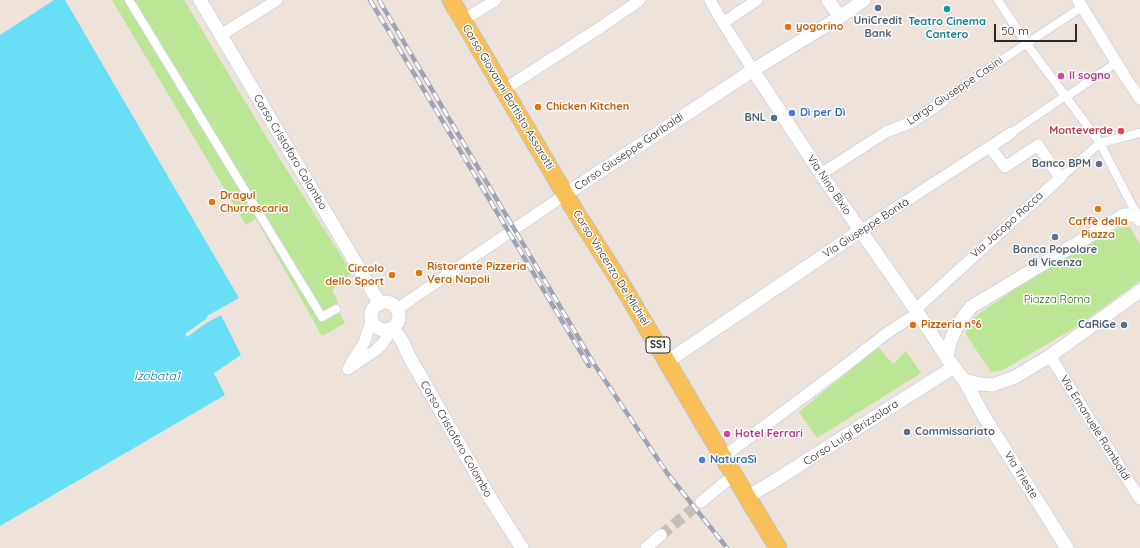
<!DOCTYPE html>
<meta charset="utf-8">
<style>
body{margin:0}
#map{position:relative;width:1140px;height:548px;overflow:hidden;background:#ede3db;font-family:Quicksand,sans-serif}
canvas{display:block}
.scale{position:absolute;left:994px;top:24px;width:83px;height:18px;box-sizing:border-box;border:2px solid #2a2a2a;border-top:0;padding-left:5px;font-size:12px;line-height:14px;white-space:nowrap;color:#2a2a2a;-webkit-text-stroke:3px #fff;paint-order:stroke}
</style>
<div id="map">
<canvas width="1140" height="548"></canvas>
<div class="scale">50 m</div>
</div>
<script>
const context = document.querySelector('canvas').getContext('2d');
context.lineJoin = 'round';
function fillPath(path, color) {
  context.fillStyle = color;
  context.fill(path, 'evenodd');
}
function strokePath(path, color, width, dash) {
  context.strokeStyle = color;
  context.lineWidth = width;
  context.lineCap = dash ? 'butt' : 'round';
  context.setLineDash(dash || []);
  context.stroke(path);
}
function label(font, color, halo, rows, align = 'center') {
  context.font = font + ' Quicksand,sans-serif';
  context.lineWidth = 3;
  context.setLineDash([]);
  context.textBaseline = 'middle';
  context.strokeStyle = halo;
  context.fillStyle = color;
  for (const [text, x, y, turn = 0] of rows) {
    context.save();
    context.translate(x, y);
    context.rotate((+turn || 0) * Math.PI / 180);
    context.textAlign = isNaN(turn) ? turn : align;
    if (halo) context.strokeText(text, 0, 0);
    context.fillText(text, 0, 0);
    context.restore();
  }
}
fillPath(new Path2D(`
 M 112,0 L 184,0 L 278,156 L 352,273 L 332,290 L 338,302 L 336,305 L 345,323 L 322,336 L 256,219 L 246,225 Z
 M 1130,227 L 1140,245 L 1140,281 L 1076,327 L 1003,370 L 991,372 L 965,333 L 977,315 L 1050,265 L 1119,228 Z
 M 878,347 L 893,364 L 906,351 L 921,373 L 817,438 L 799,412 Z`), '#bae695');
fillPath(new Path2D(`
 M 54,0 L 65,0 L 239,298 L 207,316 L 207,318 L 185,334 L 187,337 L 208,322 L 221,315 L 241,355 L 214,373 L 225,395 L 0,526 L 0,35 Z`), '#69dff5');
strokePath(new Path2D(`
 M 661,535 L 701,502`), '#c6beb8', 11, [11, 5.5]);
const pedestrian = new Path2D(`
 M 129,0 L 322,317 L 336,309
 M 998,0 L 1026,43 L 1100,143 L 1137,215
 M 1066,97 L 1116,63
 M 942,102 L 988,69 L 1082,7
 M 1011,133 L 1065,96
 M 1060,178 L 1100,143 L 1140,133`);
const minor = new Path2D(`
 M 710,0 L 723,23 L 753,70
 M 1078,0 L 1124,75 L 1140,99
 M 463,20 L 496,0
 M 723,23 L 757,0
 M 221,35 L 277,0
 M 503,90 L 601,27 L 640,0
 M 821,174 L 886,132 L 912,122 L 942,102
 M 860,231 L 1011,133
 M 397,309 L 566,194
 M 916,309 L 1060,178 L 1038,145 L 1005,167 L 990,147
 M 1050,356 L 1140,499
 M 350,365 L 364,343 L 372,319
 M 348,369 L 376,350 L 383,343 L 393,328
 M 723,457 L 837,372 L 887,333 L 918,313
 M 701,502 L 734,475
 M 646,548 L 661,535`);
const tertiary = new Path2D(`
 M 200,0 L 380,304
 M 828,0 L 840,17
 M 753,70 L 821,174 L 918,313 L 947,358 L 964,380 L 985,418 L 1067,548
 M 566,194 L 753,70 L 840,17 L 864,0
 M371 316a14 14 0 1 1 28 0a14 14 0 1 1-28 0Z
 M 393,328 L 402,341 L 410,358 L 490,498 L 522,548
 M 947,358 C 950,334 957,326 971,307 L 1124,215 L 1137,215 L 1140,220
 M 668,361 L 860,231
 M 964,380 L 979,384 L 993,385 L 1015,377 L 1050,356 L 1140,291
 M 747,497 L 771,483 L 954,367`);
const primary = new Path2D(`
 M 451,0 L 575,211 L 619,280 L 723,457 L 778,548`);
strokePath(pedestrian, '#d0d6e4', 10);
strokePath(minor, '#d0d6e4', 13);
strokePath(tertiary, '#d0d6e4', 15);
strokePath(primary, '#c3c3c3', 19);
strokePath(pedestrian, '#fff', 8);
strokePath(minor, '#fff', 11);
strokePath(tertiary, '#fff', 13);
strokePath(primary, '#f8c056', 17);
const rail = new Path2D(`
 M 370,0 L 589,366
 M 379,0 L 594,364 L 667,473 L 727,548`);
strokePath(rail, '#9ea4b5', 4.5);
strokePath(rail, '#fff', 3, [9]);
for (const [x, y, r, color] of [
 [878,8,4,"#5c6f8a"],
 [947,9,4,"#0f9aa8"],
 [788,27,4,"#e8710a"],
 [1061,76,4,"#d1479c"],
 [538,107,4,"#e8710a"],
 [792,113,4,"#3f7fe0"],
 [774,118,4,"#5c6f8a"],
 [1121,131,4,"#e0444e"],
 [1099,164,4,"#5c6f8a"],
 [212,202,4,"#e8710a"],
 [1098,209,4,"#e8710a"],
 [1055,237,4,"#5c6f8a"],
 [419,273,4,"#e8710a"],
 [392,275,4,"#e8710a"],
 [913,325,4,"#e8710a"],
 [1124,325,4,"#5c6f8a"],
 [907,432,4,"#5c6f8a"],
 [727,434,4,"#d1479c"],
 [702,460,4,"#3f7fe0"]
]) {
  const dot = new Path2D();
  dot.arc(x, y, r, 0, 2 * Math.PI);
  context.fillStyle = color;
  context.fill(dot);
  strokePath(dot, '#fff', 1.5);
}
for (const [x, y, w] of [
 [658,345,24]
]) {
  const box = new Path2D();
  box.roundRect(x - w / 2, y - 8, w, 16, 3);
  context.fillStyle = '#fff';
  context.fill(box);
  strokePath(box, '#2a2a2a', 1);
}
label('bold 10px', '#2a2a2a', null, [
 ["SS1",658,345]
]);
label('bold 11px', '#4e5e75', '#fff', [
 ["UniCredit",878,21,"center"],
 ["Bank",878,34,"center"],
 ["BNL",766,118],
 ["Banco BPM",1091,164],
 ["Banca Popolare",1055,250,"center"],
 ["di Vicenza",1055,263,"center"],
 ["CaRiGe",1116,325],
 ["Commissariato",915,432,"left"]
], 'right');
label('bold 11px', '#0d838f', '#fff', [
 ["Teatro Cinema",947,22],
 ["Cantero",947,35]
]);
label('bold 11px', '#c56008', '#fff', [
 ["yogorino",796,27],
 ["Chicken Kitchen",546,107],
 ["Dragul",220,196],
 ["Churrascaria",220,209],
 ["Caffè della",1098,222,"center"],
 ["Piazza",1098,235,"center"],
 ["Ristorante Pizzeria",427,267],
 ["Vera Napoli",427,280],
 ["Circolo",384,269,"right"],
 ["dello Sport",384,282,"right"],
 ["Pizzeria n°6",921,325]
], 'left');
label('bold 11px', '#b23c85', '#fff', [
 ["Il sogno",1069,76],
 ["Hotel Ferrari",735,434]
], 'left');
label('11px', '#2a2a2a', '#fff', [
 ["Largo Giuseppe Casini",955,91,-34],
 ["Corso Giovanni Battista Assarotti",508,97,59],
 ["Corso Cristoforo Colombo",290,152,59],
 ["Corso Giuseppe Garibaldi",629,152,-34],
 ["Via Nino Bixio",829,185,56],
 ["Via Jacopo Rocca",1007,225,-42],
 ["Via Giuseppe Bontà",866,228,-33],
 ["Corso Vincenzo De Michiel",611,268,58],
 ["Via Emanuele Rambaldi",1095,428,58],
 ["Corso Luigi Brizzolara",851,433,-33],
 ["Corso Cristoforo Colombo",456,439,60],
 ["Via Trieste",1021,475,58]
]);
label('bold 11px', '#366cbe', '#fff', [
 ["Dì per Dì",800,113],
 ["NaturaSì",710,460]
], 'left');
label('bold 11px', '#be3a42', '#fff', [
 ["Monteverde",1113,131]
], 'right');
label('11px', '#316b16', '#fff', [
 ["Piazza Roma",1057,300]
]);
label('italic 12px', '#077da2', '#fff', [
 ["Izobata1",157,376]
]);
</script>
